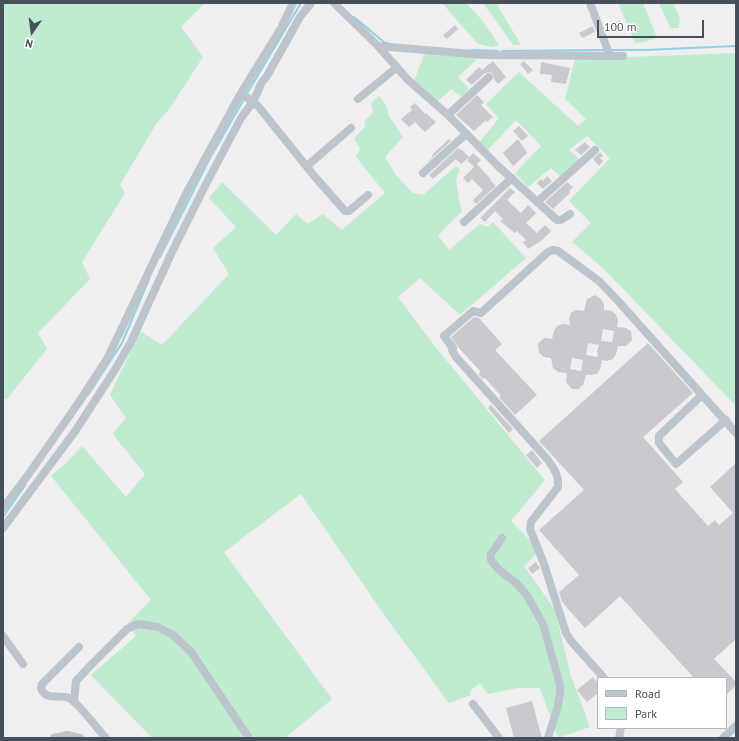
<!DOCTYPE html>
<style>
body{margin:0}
#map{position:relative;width:739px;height:741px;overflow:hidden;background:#f0eeee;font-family:"PT Sans",sans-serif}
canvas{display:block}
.frame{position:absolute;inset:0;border:4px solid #47505a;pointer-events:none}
.legend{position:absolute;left:597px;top:677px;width:130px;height:52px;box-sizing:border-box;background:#fff;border:1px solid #b5b9bd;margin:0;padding:5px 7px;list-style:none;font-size:12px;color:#47505a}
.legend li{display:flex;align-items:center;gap:8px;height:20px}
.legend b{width:20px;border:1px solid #b5b9bd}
.north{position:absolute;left:12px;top:12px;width:40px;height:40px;-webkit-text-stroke:3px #fff;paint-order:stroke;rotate:194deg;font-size:11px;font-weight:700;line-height:16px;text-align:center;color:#47505a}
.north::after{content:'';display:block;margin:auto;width:14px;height:18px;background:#47505a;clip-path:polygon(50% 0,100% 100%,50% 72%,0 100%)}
.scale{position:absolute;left:597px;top:20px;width:107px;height:18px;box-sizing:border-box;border:2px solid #47505a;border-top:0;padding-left:5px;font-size:12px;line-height:14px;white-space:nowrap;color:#47505a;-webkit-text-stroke:3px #fff;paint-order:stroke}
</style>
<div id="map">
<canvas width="739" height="741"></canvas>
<div class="frame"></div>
<ul class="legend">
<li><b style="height:5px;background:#bdc5cc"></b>Road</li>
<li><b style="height:11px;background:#bfebd1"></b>Park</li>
</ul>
<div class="north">N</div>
<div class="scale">100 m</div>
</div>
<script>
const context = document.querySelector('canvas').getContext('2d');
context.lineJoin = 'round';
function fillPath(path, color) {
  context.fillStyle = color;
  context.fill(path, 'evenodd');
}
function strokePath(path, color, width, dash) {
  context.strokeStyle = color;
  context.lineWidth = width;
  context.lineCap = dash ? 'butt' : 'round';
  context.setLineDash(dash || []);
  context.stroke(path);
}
fillPath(new Path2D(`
 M 3,3 L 205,3 L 181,27 L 203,57 L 170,108 L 156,124 L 120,185 L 125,193 L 82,262 L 90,279 L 38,333 L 47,349 L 6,400 L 3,396 Z
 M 442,3 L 466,3 L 482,20 L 499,45 L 492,47 L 478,44 Z
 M 483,3 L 496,3 L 521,45 L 513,45 Z
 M 618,3 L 643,3 L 657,38 L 644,42 L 635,43 Z
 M 659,3 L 673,3 L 680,18 L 678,28 L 670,28 Z
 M 425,53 L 478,58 L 458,77 L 469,89 L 462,97 L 451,89 L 438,101 L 414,81 Z
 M 736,53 L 736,406 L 603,268 L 572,242 L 591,223 L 569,201 L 610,158 L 587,136 L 569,150 L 580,160 L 561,177 L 551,168 L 528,187 L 515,173 L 541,146 L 516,120 L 487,151 L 479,143 L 499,118 L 486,104 L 519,72 L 578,126 L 586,119 L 565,99 L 575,59 Z
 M 379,96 L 386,105 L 389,116 L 403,137 L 385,157 L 396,175 L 413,193 L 423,195 L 456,166 L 460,170 L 456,179 L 459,200 L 462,211 L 438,235 L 449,250 L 480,224 L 487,227 L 493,222 L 526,258 L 460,315 L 420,278 L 398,297 L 433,344 L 545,480 L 511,521 L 540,550 L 524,566 L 555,610 L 570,673 L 590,727 L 558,738 L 540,688 L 518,688 L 488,694 L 480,683 L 470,691 L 471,695 L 449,703 L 385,616 L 301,494 L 224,552 L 332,699 L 285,738 L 152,738 L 91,675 L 136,636 L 128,623 L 151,600 L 51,476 L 68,461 L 82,446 L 126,497 L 145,474 L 119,442 L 113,433 L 126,418 L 110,395 L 140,331 L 162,345 L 229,274 L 213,248 L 236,227 L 209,198 L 222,182 L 276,235 L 296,214 L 308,224 L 323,214 L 342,230 L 385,193 L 356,157 L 360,149 L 354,138 L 366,126 L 364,121 L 373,113 L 371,103 Z`), '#bfebd1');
strokePath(new Path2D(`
 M 354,17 L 385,43 L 388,43
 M 472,50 L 498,51
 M 610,50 L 645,50 L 736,46
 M 502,51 L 606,50
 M 246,95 L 301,3
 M 160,257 L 210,158 L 244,99
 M 88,395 L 122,343 L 149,279
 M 3,517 L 26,484`), '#8ed1e6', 2);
fillPath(new Path2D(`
 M 620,21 L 623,27 L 610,33 L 607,26 Z
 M 455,25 L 458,29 L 447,39 L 443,35 Z
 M 593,26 L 595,32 L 582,38 L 579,33 Z
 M 493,61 L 506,77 L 498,84 L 494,79 L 493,74 L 490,72 L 485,73 L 472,85 L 466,80 L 479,67 L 482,70 Z
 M 524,61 L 533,70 L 528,74 L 520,64 Z
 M 541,62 L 570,68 L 566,84 L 551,82 L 552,75 L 540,74 Z
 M 477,95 L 484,102 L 481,105 L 493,117 L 487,122 L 486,120 L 474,131 L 456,115 Z
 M 415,103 L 425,114 L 426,113 L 436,122 L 425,132 L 415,122 L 409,127 L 401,119 L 412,110 L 410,107 Z
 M 519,126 L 528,136 L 522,141 L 513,131 Z
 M 449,139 L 451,141 L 422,167 L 433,156 L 432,155 Z
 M 518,139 L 527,153 L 513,166 L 503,153 Z
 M 585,142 L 590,147 L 581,155 L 575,150 Z
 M 458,148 L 460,150 L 461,149 L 469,157 L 461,164 L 456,159 L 433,179 L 429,175 Z
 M 600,152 L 603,156 L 600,158 L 603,161 L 599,166 L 593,159 Z
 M 473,153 L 481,160 L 474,167 L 467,160 Z
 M 477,164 L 486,174 L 491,179 L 490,180 L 496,186 L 476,204 L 473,200 L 483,190 L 472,179 L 468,183 L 463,178 Z
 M 547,176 L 552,181 L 543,189 L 537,183 L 541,179 L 543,181 Z
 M 567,182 L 573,187 L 569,192 L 570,193 L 553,209 L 545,202 Z
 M 510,188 L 515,192 L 507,200 L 521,213 L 528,205 L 536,213 L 526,223 L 537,233 L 545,225 L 551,231 L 541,241 L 528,249 L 523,242 L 526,240 L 517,231 L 515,233 L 500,221 L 503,219 L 495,211 L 485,222 L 480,218 Z
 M 595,295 L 602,300 L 604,305 L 604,310 L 612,311 L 616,315 L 618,320 L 617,327 L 626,328 L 631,331 L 632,340 L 626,346 L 618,346 L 616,354 L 613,359 L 607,361 L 602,360 L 600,369 L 597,374 L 591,375 L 586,375 L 583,385 L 578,389 L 572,389 L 566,382 L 567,373 L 558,372 L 553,368 L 551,358 L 544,357 L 539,353 L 538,344 L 544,338 L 552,339 L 554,331 L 557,326 L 563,324 L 570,325 L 569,319 L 571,313 L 576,310 L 584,311 L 587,299 ZM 603,329 L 614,331 L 612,342 L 601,341 ZM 588,343 L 599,345 L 597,351 L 598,357 L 586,355 ZM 572,358 L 583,360 L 581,371 L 570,369 Z
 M 474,317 L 479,318 L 502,344 L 495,350 L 537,395 L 515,415 L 499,397 L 501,396 L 485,378 L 483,379 L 479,375 L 480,371 L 458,347 L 451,337 Z
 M 648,343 L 693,393 L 643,437 L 683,482 L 675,489 L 708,526 L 715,520 L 719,525 L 733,513 L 710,487 L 736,463 L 736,639 L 714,659 L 736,682 L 736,685 L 726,695 L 726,678 L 694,678 L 620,596 L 585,628 L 562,602 L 559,592 L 579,575 L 539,530 L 584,490 L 539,441 Z
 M 491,405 L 513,429 L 509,433 L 488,408 Z
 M 532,450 L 542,463 L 537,468 L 526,455 Z
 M 536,562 L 540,568 L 532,574 L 528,568 Z
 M 593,677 L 598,683 L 598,693 L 587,702 L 577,690 Z
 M 532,701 L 542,738 L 514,738 L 506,708 Z`), '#c8cad0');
strokePath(new Path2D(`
 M 334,3 L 378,46 L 408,80 L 448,115 L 498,166 L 557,220 L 561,220 L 570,214
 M 590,3 L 610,56
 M 378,46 L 484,55 L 623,56
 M 241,93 L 258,106 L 315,177 L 345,211 L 349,211 L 368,195
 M 358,99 L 397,67
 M 448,115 L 489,77
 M 307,166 L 351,128
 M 423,173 L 466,134
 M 537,202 L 595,150
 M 464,222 L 512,178
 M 702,395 L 659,436 L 659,443 L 676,464 L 726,420
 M 3,508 L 28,475 L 79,402 L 107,359 L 186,194 L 241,93 L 281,28 L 293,3
 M 3,528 L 76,430 L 116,368 L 131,342 L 171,254 L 206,184 L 241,118 L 253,102 L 262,82 L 267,76 L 300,17 L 311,3
 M 502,538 L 491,554 L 491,560 L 498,569 L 516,583 L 526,594 L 543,624 L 560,685 L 560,693 L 558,706 L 548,738
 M 3,636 L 23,664
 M 79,647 L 42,684 L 41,688 C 45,701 59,694 69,698 C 79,703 97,729 106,738
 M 604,678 L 571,641 L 566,633 L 544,564 L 530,529 L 531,522 L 558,487 C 559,475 554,469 548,460 L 456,357 L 452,350 L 453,348 L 444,336 L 473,311 L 481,313 L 548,252 L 553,250 L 558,251 L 599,281 L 619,302 L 736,433
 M 74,702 L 76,681 L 90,666 L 127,629 L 138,624 L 158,627 L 173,635 L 191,652 L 249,738
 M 473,704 L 499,738
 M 54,738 L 67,735 L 80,738
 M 619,738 L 621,728
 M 723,738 L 736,726`), '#bdc5cc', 8);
</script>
